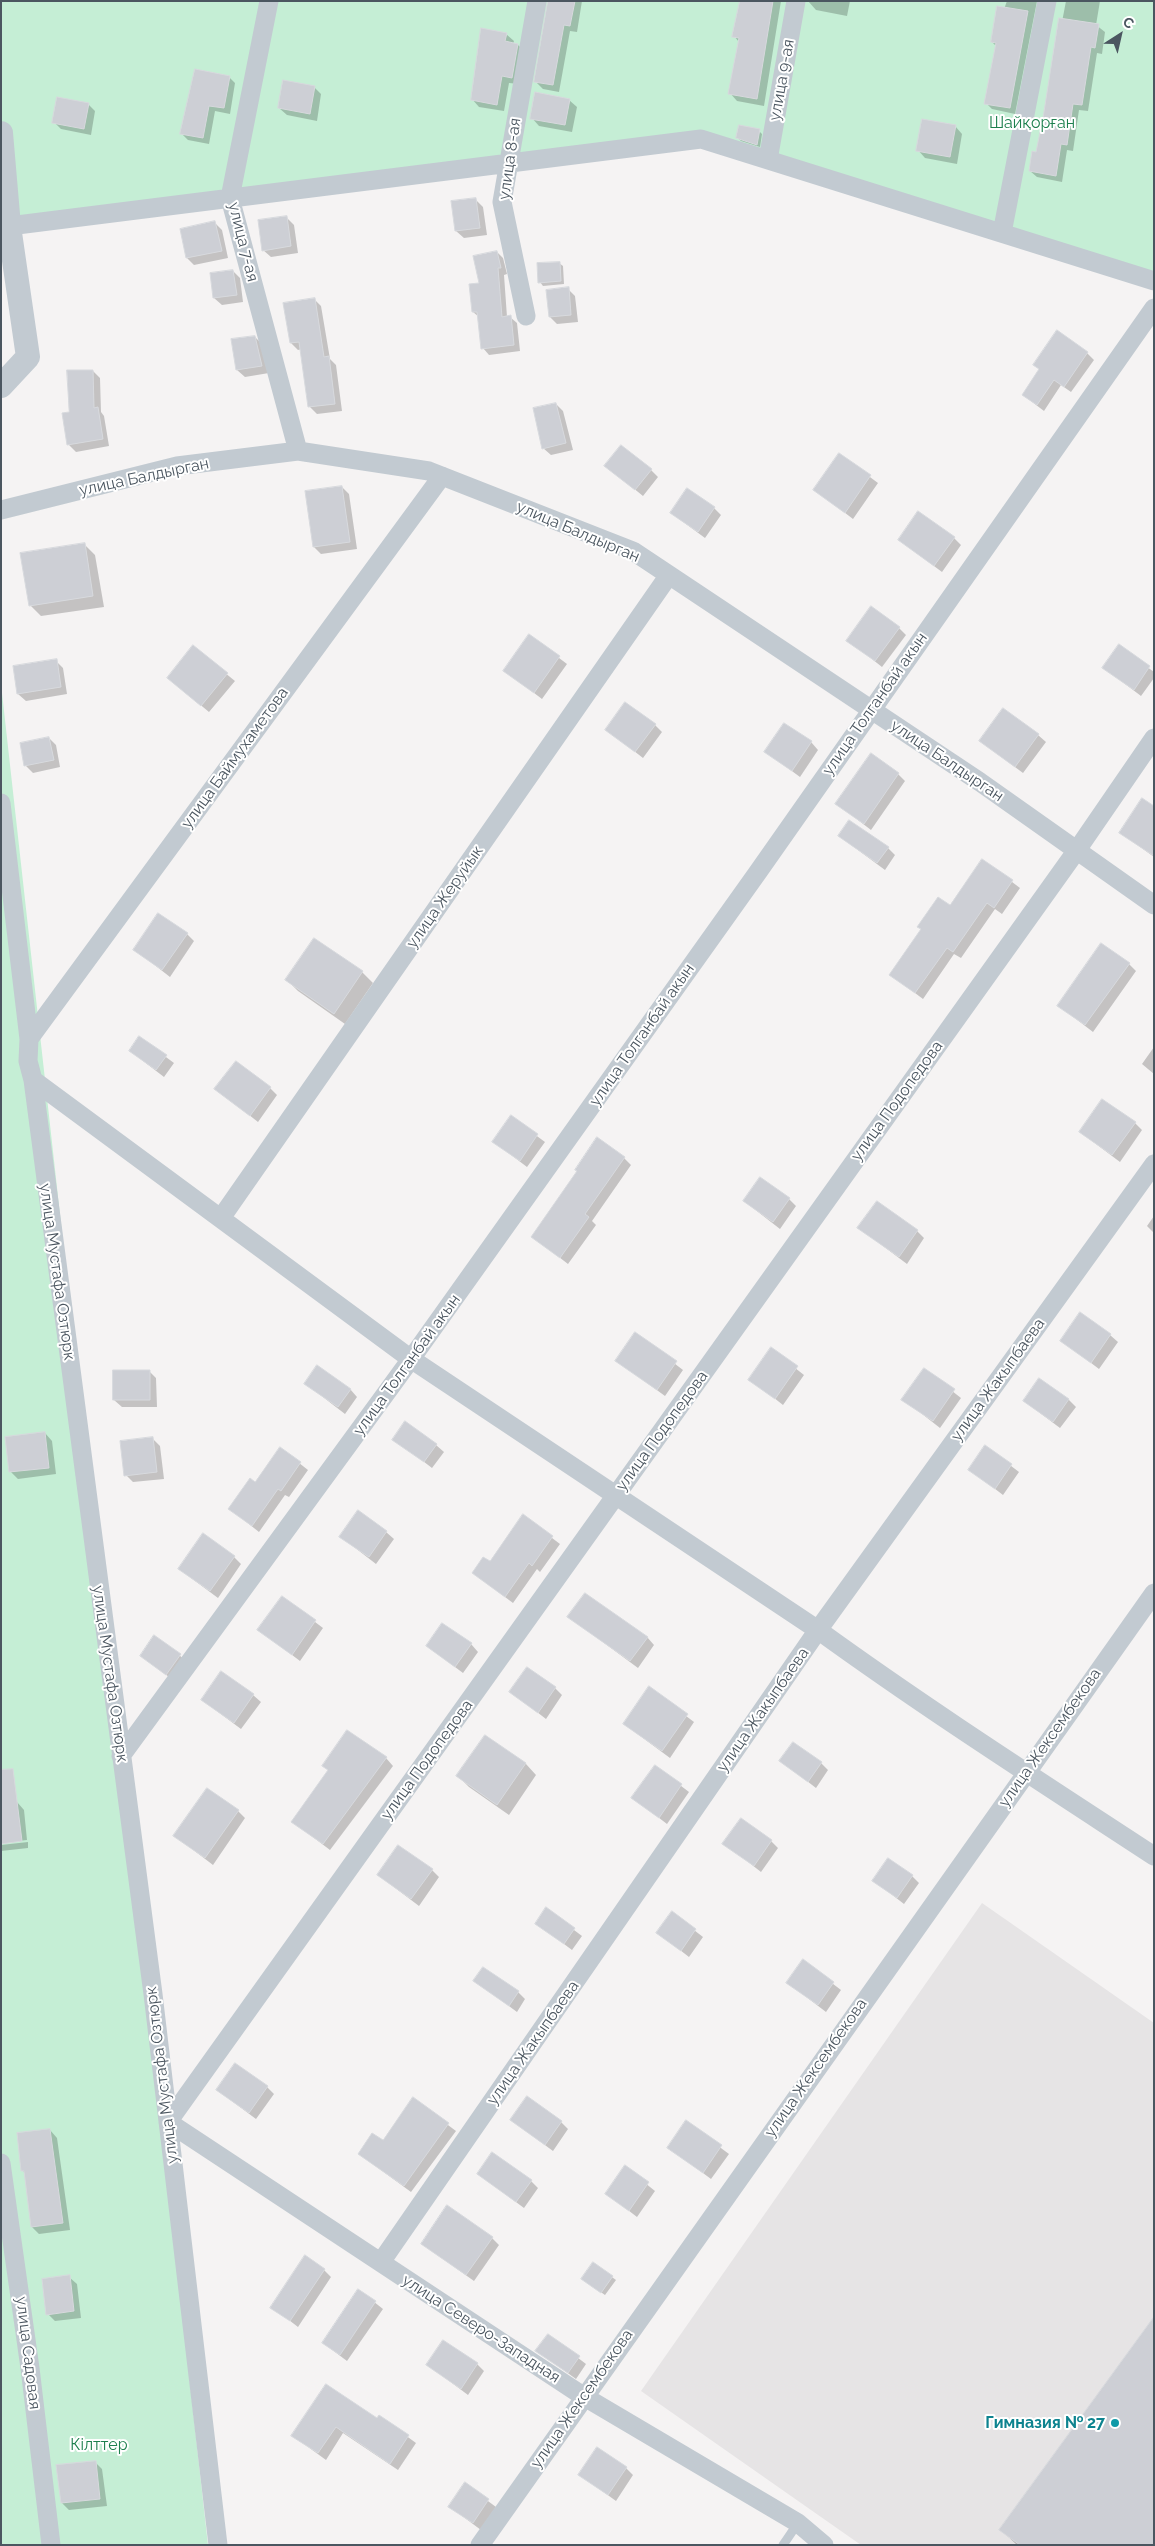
<!DOCTYPE html>
<meta charset="utf-8">
<style>
body{margin:0}
#map{position:relative;width:1155px;height:2546px;overflow:hidden;background:#f5f3f3;font-family:Raleway,sans-serif}
canvas{display:block}
.frame{position:absolute;inset:0;border:2px solid #4b5660;pointer-events:none}
.north{position:absolute;left:1095px;top:10px;width:50px;height:50px;-webkit-text-stroke:4px #fff;paint-order:stroke;rotate:35deg;font-size:14px;font-weight:700;line-height:20px;text-align:center;color:#4b5660}
.north::after{content:'';display:block;margin:auto;width:18px;height:22px;background:#4b5660;clip-path:polygon(50% 0,100% 100%,50% 72%,0 100%)}
</style>
<div id="map">
<canvas width="1155" height="2546"></canvas>
<div class="frame"></div>
<div class="north">С</div>
</div>
<script>
const context = document.querySelector('canvas').getContext('2d');
context.lineJoin = 'round';
function fillPath(path, color) {
  context.fillStyle = color;
  context.fill(path, 'evenodd');
}
function strokePath(path, color, width, dash) {
  context.strokeStyle = color;
  context.lineWidth = width;
  context.lineCap = dash ? 'butt' : 'round';
  context.setLineDash(dash || []);
  context.stroke(path);
}
function label(font, color, halo, rows, align = 'center') {
  context.font = font + ' Raleway,sans-serif';
  context.lineWidth = 4;
  context.setLineDash([]);
  context.textBaseline = 'middle';
  context.strokeStyle = halo;
  context.fillStyle = color;
  for (const [text, x, y, turn = 0] of rows) {
    context.save();
    context.translate(x, y);
    context.rotate((+turn || 0) * Math.PI / 180);
    context.textAlign = isNaN(turn) ? turn : align;
    if (halo) context.strokeText(text, 0, 0);
    context.fillText(text, 0, 0);
    context.restore();
  }
}
fillPath(new Path2D(`
 M 982,1903 L 1154,2023 L 1154,2545 L 861,2545 L 641,2391 Z`), '#e6e4e5');
fillPath(new Path2D(`
 M 1,1 L 1154,1 L 1154,290 L 713,146 L 1,218 Z
 M 1,684 L 208,2545 L 1,2545 Z`), '#c5eed5');
fillPath(new Path2D(`
 M 550,1 L 582,1 L 577,32 L 570,31 L 559,92 L 543,89 L 536,82 Z
 M 741,1 L 781,1 L 764,106 L 737,101 L 730,93 L 739,42 L 734,36 Z
 M 808,1 L 850,1 L 847,16 L 816,10 Z
 M 1007,1 L 1037,1 L 1015,114 L 992,109 L 986,103 L 996,46 L 992,42 Z
 M 1066,1 L 1100,1 L 1096,25 L 1105,32 L 1102,54 L 1097,53 L 1088,111 L 1079,110 L 1073,151 L 1067,150 L 1062,182 L 1037,177 L 1030,171 L 1037,153 Z
 M 506,34 L 514,41 L 513,44 L 518,45 L 525,52 L 519,84 L 509,83 L 504,111 L 479,107 L 472,99 Z
 M 229,77 L 235,83 L 230,114 L 215,111 L 209,144 L 188,140 L 182,134 Z
 M 314,87 L 321,94 L 317,121 L 287,115 L 279,108 Z
 M 569,100 L 577,107 L 572,132 L 539,126 L 532,118 Z
 M 88,104 L 95,111 L 91,135 L 61,129 L 54,122 Z
 M 955,126 L 962,134 L 957,164 L 925,158 L 918,150 Z
 M 759,131 L 762,134 L 760,147 L 741,141 L 738,138 Z
 M 476,200 L 483,207 L 487,235 L 464,238 L 456,231 Z
 M 286,217 L 294,225 L 298,253 L 271,257 L 263,250 Z
 M 215,223 L 222,230 L 228,258 L 194,265 L 187,258 Z
 M 497,252 L 503,258 L 507,274 L 504,275 L 507,317 L 510,317 L 517,323 L 520,351 L 489,355 L 483,348 L 479,317 L 473,312 L 480,284 Z
 M 559,263 L 563,266 L 564,284 L 543,286 L 540,282 Z
 M 233,271 L 240,278 L 243,302 L 222,305 L 214,298 Z
 M 568,289 L 575,296 L 578,322 L 557,324 L 550,317 Z
 M 314,299 L 321,306 L 330,359 L 336,365 L 342,411 L 317,414 L 310,407 L 302,349 L 298,350 L 291,343 Z
 M 255,337 L 262,344 L 269,373 L 245,377 L 237,370 Z
 M 1087,353 L 1094,360 L 1071,392 L 1061,385 L 1044,411 L 1023,395 L 1040,370 L 1034,364 Z
 M 93,371 L 100,378 L 101,412 L 104,416 L 109,446 L 76,452 L 68,444 L 70,413 Z
 M 556,404 L 563,411 L 573,450 L 551,455 L 543,448 Z
 M 839,454 L 878,483 L 853,519 L 815,490 Z
 M 606,466 L 651,470 L 658,477 L 643,496 Z
 M 342,487 L 349,494 L 357,549 L 321,554 L 314,547 Z
 M 714,508 L 721,515 L 705,538 L 671,513 Z
 M 954,538 L 961,545 L 942,572 L 899,540 Z
 M 84,544 L 95,555 L 104,607 L 41,616 L 30,605 Z
 M 899,628 L 906,635 L 882,667 L 848,640 Z
 M 530,636 L 567,664 L 542,699 L 505,671 Z
 M 1119,646 L 1154,672 L 1154,678 L 1141,696 L 1104,668 Z
 M 193,647 L 235,681 L 209,712 L 168,678 Z
 M 56,661 L 63,668 L 67,694 L 26,701 L 18,694 Z
 M 655,725 L 662,732 L 643,758 L 607,730 Z
 M 1038,735 L 1046,742 L 1023,773 L 980,741 Z
 M 49,738 L 56,745 L 60,767 L 33,773 L 25,765 Z
 M 811,742 L 818,750 L 800,777 L 766,752 Z
 M 898,774 L 905,781 L 871,830 L 837,804 Z
 M 1154,808 L 1154,857 L 1121,833 Z
 M 839,836 L 888,848 L 895,855 L 885,870 Z
 M 983,860 L 1020,888 L 1002,914 L 995,909 L 961,958 L 954,954 L 923,999 L 891,975 L 922,930 L 950,907 Z
 M 187,934 L 194,941 L 170,977 L 134,949 Z
 M 315,939 L 362,972 L 373,983 L 345,1024 L 298,991 L 287,980 Z
 M 1129,964 L 1136,971 L 1093,1032 L 1059,1006 Z
 M 139,1037 L 174,1063 L 164,1077 L 130,1051 Z
 M 1154,1047 L 1154,1074 L 1142,1064 Z
 M 270,1088 L 277,1095 L 258,1122 L 216,1089 Z
 M 511,1117 L 545,1142 L 527,1167 L 494,1142 Z
 M 1135,1123 L 1142,1130 L 1120,1162 L 1080,1132 Z
 M 624,1158 L 631,1165 L 592,1221 L 596,1225 L 568,1264 L 533,1237 L 578,1172 Z
 M 789,1199 L 796,1206 L 780,1229 L 744,1201 Z
 M 1154,1216 L 1154,1233 L 1147,1226 Z
 M 859,1228 L 917,1231 L 924,1238 L 907,1264 Z
 M 636,1334 L 683,1370 L 665,1396 L 617,1361 Z
 M 1110,1335 L 1118,1342 L 1099,1369 L 1062,1341 Z
 M 771,1349 L 804,1375 L 783,1405 L 750,1379 Z
 M 924,1369 L 961,1398 L 940,1428 L 903,1399 Z
 M 149,1371 L 156,1378 L 157,1407 L 122,1407 L 114,1400 Z
 M 306,1384 L 350,1389 L 357,1397 L 345,1414 Z
 M 1068,1399 L 1076,1407 L 1060,1428 L 1024,1401 Z
 M 45,1433 L 52,1441 L 56,1474 L 18,1479 L 11,1472 Z
 M 153,1439 L 160,1446 L 164,1479 L 133,1482 L 126,1475 Z
 M 394,1439 L 436,1445 L 444,1452 L 432,1468 Z
 M 985,1446 L 1019,1472 L 1003,1495 L 969,1469 Z
 M 280,1448 L 308,1470 L 289,1497 L 285,1495 L 259,1532 L 230,1509 L 255,1484 Z
 M 523,1516 L 560,1544 L 540,1572 L 537,1569 L 513,1603 L 473,1573 L 490,1563 Z
 M 386,1532 L 394,1539 L 376,1564 L 341,1537 Z
 M 234,1557 L 241,1564 L 218,1598 L 179,1569 Z
 M 282,1597 L 323,1628 L 300,1661 L 259,1630 Z
 M 569,1617 L 647,1637 L 654,1645 L 638,1668 Z
 M 155,1637 L 188,1662 L 174,1681 L 142,1656 Z
 M 471,1644 L 478,1652 L 463,1673 L 427,1646 Z
 M 555,1688 L 562,1695 L 546,1719 L 511,1692 Z
 M 649,1688 L 694,1722 L 670,1758 L 624,1724 Z
 M 253,1695 L 261,1702 L 241,1729 L 202,1700 Z
 M 486,1736 L 526,1764 L 536,1775 L 509,1815 L 469,1787 L 458,1776 Z
 M 386,1758 L 393,1766 L 330,1850 L 293,1822 L 329,1771 L 324,1766 Z
 M 781,1761 L 821,1763 L 828,1770 L 816,1788 Z
 M 655,1766 L 689,1792 L 667,1824 L 633,1798 Z
 M 17,1802 L 24,1810 L 27,1840 L 1,1843 Z
 M 238,1811 L 245,1818 L 213,1865 L 175,1836 Z
 M 771,1841 L 778,1848 L 761,1872 L 724,1843 Z
 M 28,1842 L 28,1848 L 1,1851 L 1,1845 Z
 M 432,1870 L 439,1877 L 419,1906 L 378,1875 Z
 M 912,1876 L 919,1883 L 904,1904 L 873,1880 Z
 M 546,1909 L 582,1936 L 572,1950 L 536,1923 Z
 M 672,1913 L 703,1937 L 689,1957 L 658,1933 Z
 M 803,1961 L 841,1990 L 826,2012 L 788,1983 Z
 M 475,1981 L 518,1992 L 525,1999 L 517,2012 Z
 M 267,2087 L 274,2094 L 256,2119 L 217,2090 Z
 M 413,2099 L 456,2131 L 411,2192 L 359,2154 L 383,2142 Z
 M 511,2120 L 561,2122 L 568,2129 L 553,2151 Z
 M 686,2122 L 729,2154 L 711,2179 L 668,2147 Z
 M 50,2130 L 57,2138 L 70,2230 L 39,2234 L 32,2227 L 26,2174 L 23,2171 Z
 M 625,2167 L 655,2191 L 637,2217 L 607,2194 Z
 M 478,2174 L 531,2181 L 538,2188 L 524,2208 Z
 M 492,2238 L 499,2245 L 474,2281 L 422,2244 Z
 M 594,2264 L 616,2280 L 605,2295 L 586,2282 Z
 M 324,2270 L 331,2277 L 298,2327 L 272,2307 Z
 M 69,2277 L 77,2284 L 81,2318 L 55,2321 L 48,2314 Z
 M 359,2290 L 383,2309 L 347,2361 L 323,2343 Z
 M 548,2335 L 586,2364 L 576,2379 L 537,2351 Z
 M 477,2364 L 484,2371 L 468,2395 L 428,2365 Z
 M 326,2386 L 377,2420 L 379,2416 L 416,2443 L 398,2470 L 343,2433 L 326,2460 L 293,2436 Z
 M 95,2462 L 102,2469 L 107,2506 L 69,2510 L 62,2503 Z
 M 626,2468 L 633,2475 L 616,2501 L 580,2475 Z
 M 465,2484 L 496,2507 L 481,2530 L 450,2507 Z
 M 1001,2530 L 1154,2545 L 1017,2545 Z`), '#0003');
const building = new Path2D(`
 M 548,1 L 575,1 L 570,26 L 564,25 L 553,85 L 534,82 Z
 M 740,1 L 773,1 L 757,99 L 728,94 L 739,38 L 732,37 Z
 M 997,6 L 1028,11 L 1010,108 L 984,104 L 996,43 L 991,42 Z
 M 1059,18 L 1099,24 L 1095,48 L 1091,47 L 1082,105 L 1073,104 L 1067,145 L 1061,144 L 1056,176 L 1029,171 L 1032,151 L 1036,152 L 1043,118 Z
 M 481,28 L 507,33 L 505,41 L 518,44 L 512,78 L 502,76 L 497,105 L 471,100 Z
 M 195,69 L 230,76 L 224,108 L 209,106 L 203,138 L 180,134 Z
 M 283,80 L 315,86 L 310,114 L 278,108 Z
 M 535,92 L 570,99 L 565,125 L 530,119 Z
 M 57,97 L 89,103 L 84,129 L 52,123 Z
 M 922,119 L 956,125 L 950,157 L 916,151 Z
 M 739,125 L 760,129 L 757,145 L 736,138 Z
 M 476,198 L 480,228 L 455,231 L 451,201 Z
 M 287,216 L 291,246 L 262,251 L 258,220 Z
 M 215,221 L 222,251 L 186,258 L 180,229 Z
 M 497,251 L 501,268 L 498,268 L 502,317 L 511,315 L 514,345 L 481,349 L 477,312 L 472,312 L 469,284 L 479,283 L 473,256 Z
 M 560,262 L 561,281 L 538,283 L 537,263 Z
 M 233,270 L 237,295 L 213,298 L 210,273 Z
 M 569,287 L 571,315 L 549,317 L 546,290 Z
 M 315,298 L 324,357 L 329,356 L 335,404 L 308,407 L 299,342 L 290,343 L 283,303 Z
 M 1057,330 L 1088,352 L 1064,387 L 1054,380 L 1037,405 L 1022,395 L 1039,369 L 1033,365 Z
 M 255,336 L 262,366 L 236,370 L 231,339 Z
 M 67,370 L 93,370 L 94,408 L 98,407 L 103,439 L 67,445 L 62,413 L 69,412 Z
 M 556,403 L 566,443 L 542,449 L 533,408 Z
 M 621,445 L 652,469 L 635,490 L 604,466 Z
 M 839,453 L 871,475 L 845,513 L 813,490 Z
 M 342,486 L 350,542 L 313,547 L 305,491 Z
 M 687,488 L 715,507 L 698,532 L 670,513 Z
 M 918,511 L 955,537 L 934,566 L 898,540 Z
 M 85,543 L 93,596 L 29,606 L 20,553 Z
 M 871,606 L 900,627 L 875,661 L 846,641 Z
 M 529,634 L 560,656 L 534,693 L 503,671 Z
 M 1119,644 L 1150,666 L 1134,690 L 1102,668 Z
 M 193,645 L 228,673 L 201,706 L 167,678 Z
 M 57,659 L 61,687 L 17,694 L 13,666 Z
 M 625,702 L 656,724 L 635,752 L 605,730 Z
 M 1003,708 L 1039,734 L 1015,767 L 979,741 Z
 M 784,723 L 812,741 L 792,771 L 764,752 Z
 M 49,737 L 54,760 L 24,766 L 20,743 Z
 M 871,753 L 899,773 L 864,824 L 835,804 Z
 M 1142,798 L 1154,806 L 1154,856 L 1119,833 Z
 M 849,820 L 889,847 L 877,863 L 838,836 Z
 M 982,859 L 1013,880 L 994,908 L 987,903 L 953,952 L 947,948 L 915,993 L 889,975 L 921,929 L 917,927 L 938,897 L 950,905 Z
 M 158,913 L 188,933 L 162,970 L 133,950 Z
 M 314,938 L 363,971 L 334,1014 L 285,980 Z
 M 1101,943 L 1130,963 L 1085,1025 L 1057,1006 Z
 M 139,1036 L 167,1055 L 156,1070 L 129,1051 Z
 M 236,1061 L 271,1087 L 250,1116 L 214,1089 Z
 M 1102,1099 L 1136,1122 L 1112,1155 L 1079,1132 Z
 M 511,1115 L 538,1134 L 520,1161 L 492,1142 Z
 M 597,1137 L 625,1157 L 585,1214 L 589,1217 L 560,1258 L 531,1237 L 577,1171 L 575,1170 Z
 M 760,1177 L 790,1198 L 773,1222 L 743,1201 Z
 M 877,1201 L 918,1230 L 899,1257 L 857,1228 Z
 M 1080,1312 L 1111,1334 L 1091,1363 L 1060,1341 Z
 M 635,1332 L 677,1361 L 657,1390 L 615,1361 Z
 M 771,1347 L 798,1366 L 775,1399 L 748,1380 Z
 M 317,1365 L 351,1389 L 338,1407 L 304,1384 Z
 M 924,1368 L 955,1389 L 933,1421 L 901,1400 Z
 M 113,1370 L 150,1370 L 150,1400 L 113,1400 Z
 M 1039,1378 L 1069,1399 L 1053,1422 L 1023,1401 Z
 M 405,1421 L 437,1444 L 424,1462 L 392,1440 Z
 M 45,1432 L 49,1468 L 9,1472 L 5,1437 Z
 M 153,1437 L 157,1472 L 124,1476 L 120,1441 Z
 M 985,1445 L 1012,1464 L 995,1489 L 968,1470 Z
 M 280,1447 L 301,1462 L 281,1491 L 278,1489 L 252,1526 L 228,1509 L 250,1478 L 255,1482 Z
 M 358,1510 L 387,1531 L 369,1557 L 339,1537 Z
 M 523,1514 L 553,1536 L 532,1566 L 529,1563 L 505,1597 L 472,1573 L 483,1557 L 490,1561 Z
 M 203,1533 L 235,1556 L 210,1591 L 178,1569 Z
 M 585,1593 L 648,1637 L 630,1661 L 567,1617 Z
 M 282,1596 L 316,1620 L 292,1655 L 257,1630 Z
 M 442,1623 L 472,1643 L 455,1667 L 426,1646 Z
 M 154,1635 L 181,1654 L 166,1675 L 140,1656 Z
 M 527,1667 L 556,1687 L 538,1713 L 509,1692 Z
 M 221,1671 L 254,1694 L 234,1723 L 201,1700 Z
 M 649,1686 L 688,1714 L 662,1751 L 623,1724 Z
 M 347,1730 L 387,1757 L 323,1844 L 291,1822 L 328,1770 L 322,1766 Z
 M 485,1735 L 526,1763 L 497,1805 L 456,1776 Z
 M 793,1742 L 822,1762 L 808,1782 L 779,1761 Z
 M 655,1765 L 682,1784 L 659,1818 L 631,1798 Z
 M 13,1769 L 22,1841 L 1,1844 L 1,1770 Z
 M 207,1788 L 239,1810 L 205,1858 L 173,1836 Z
 M 741,1818 L 772,1840 L 754,1866 L 722,1844 Z
 M 398,1845 L 433,1869 L 411,1899 L 377,1875 Z
 M 888,1858 L 913,1875 L 897,1898 L 872,1881 Z
 M 546,1907 L 575,1928 L 564,1944 L 535,1924 Z
 M 672,1911 L 696,1929 L 681,1951 L 656,1933 Z
 M 803,1959 L 834,1982 L 818,2005 L 786,1983 Z
 M 483,1967 L 519,1991 L 509,2006 L 473,1981 Z
 M 235,2063 L 268,2086 L 249,2113 L 216,2090 Z
 M 527,2096 L 562,2121 L 545,2145 L 510,2120 Z
 M 413,2097 L 449,2123 L 404,2186 L 358,2154 L 372,2133 L 383,2140 Z
 M 686,2120 L 722,2145 L 703,2173 L 667,2148 Z
 M 50,2129 L 63,2223 L 31,2227 L 24,2171 L 21,2171 L 17,2133 Z
 M 492,2152 L 532,2180 L 516,2202 L 477,2174 Z
 M 625,2165 L 649,2182 L 629,2211 L 605,2194 Z
 M 447,2205 L 493,2237 L 466,2275 L 421,2244 Z
 M 305,2255 L 325,2269 L 290,2321 L 270,2308 Z
 M 593,2262 L 613,2276 L 601,2293 L 581,2279 Z
 M 70,2275 L 74,2311 L 46,2315 L 42,2279 Z
 M 358,2289 L 376,2301 L 340,2355 L 322,2343 Z
 M 1154,2317 L 1154,2545 L 1020,2545 L 999,2530 Z
 M 548,2334 L 580,2356 L 568,2373 L 535,2351 Z
 M 443,2340 L 478,2363 L 461,2389 L 426,2365 Z
 M 326,2384 L 377,2418 L 379,2415 L 409,2435 L 390,2464 L 336,2427 L 318,2453 L 291,2436 Z
 M 597,2447 L 627,2467 L 608,2495 L 578,2475 Z
 M 96,2461 L 100,2499 L 61,2503 L 56,2465 Z
 M 465,2482 L 489,2499 L 473,2523 L 448,2507 Z`);
fillPath(building, '#cdcfd5');
strokePath(building, '#d7d9dd', 1);
strokePath(new Path2D(`
 M 783,2545 L 798,2523`), '#c2cad1', 9);
strokePath(new Path2D(`
 M 269,1 L 230,198 L 298,451
 M 768,160 L 796,1
 M 9,226 L 701,139 L 1154,281
 M 1002,233 L 1047,1
 M 526,316 L 502,202 L 537,1
 M 1,510 L 177,466 L 298,451 L 429,471 L 633,551 L 980,782 L 1154,905
 M 1,803 L 29,1039 L 28,1061 L 33,1080 L 153,1994 L 218,2545
 M 29,1039 L 442,476
 M 33,1080 L 411,1359 L 818,1630 C 927,1709 1041,1782 1154,1856
 M 221,1218 L 669,575
 M 121,1756 L 411,1359 L 758,872 L 1154,308
 M 1,2163 L 30,2368 L 51,2545
 M 381,2262 L 818,1630 L 1154,1164
 M 480,2545 L 1154,1593
 M 824,2545 L 798,2523 L 583,2396 L 168,2122 L 1077,850 L 1154,738`), '#c2cad1', 19);
strokePath(new Path2D(`
 M 1,133 L 9,226 L 28,357 L 1,386`), '#c2cad1', 24);
for (const [x, y, r, color] of [
 [1115,2423,5,"#0f9aa8"]
]) {
  const dot = new Path2D();
  dot.arc(x, y, r, 0, 2 * Math.PI);
  context.fillStyle = color;
  context.fill(dot);
  strokePath(dot, '#fff', 2);
}
label('16px', '#4b5660', '#fff', [
 ["улица 9-ая",782,80,-80],
 ["улица 8-ая",510,159,-82],
 ["улица 7-ая",243,242,76],
 ["улица Балдырган",144,477,-12],
 ["улица Балдырган",578,532,23],
 ["улица Толганбай акын",875,704,-55],
 ["улица Баймухаметова",235,758,-54],
 ["улица Балдырган",947,761,34],
 ["улица Жеруйык",445,897,-55],
 ["улица Толганбай акын",642,1035,-55],
 ["улица Подопедова",897,1101,-54],
 ["улица Мустафа Озтюрк",57,1272,82],
 ["улица Толганбай акын",407,1365,-54],
 ["улица Жакыпбаева",998,1380,-54],
 ["улица Подопедова",662,1431,-54],
 ["улица Мустафа Озтюрк",110,1674,82],
 ["улица Жакыпбаева",763,1710,-55],
 ["улица Жексембекова",1050,1738,-55],
 ["улица Подопедова",427,1760,-54],
 ["улица Жакыпбаева",533,2043,-55],
 ["улица Жексембекова",816,2068,-55],
 ["улица Мустафа Озтюрк",162,2075,-97],
 ["улица Северо-Западная",481,2329,33],
 ["улица Садовая",28,2353,83],
 ["улица Жексембекова",582,2399,-55]
]);
label('16px', '#1d804e', '#fff', [
 ["Шайқорған",1032,123],
 ["Кілттер",99,2445]
]);
label('bold 16px', '#0d838f', '#fff', [
 ["Гимназия № 27",1105,2423]
], 'right');
</script>
